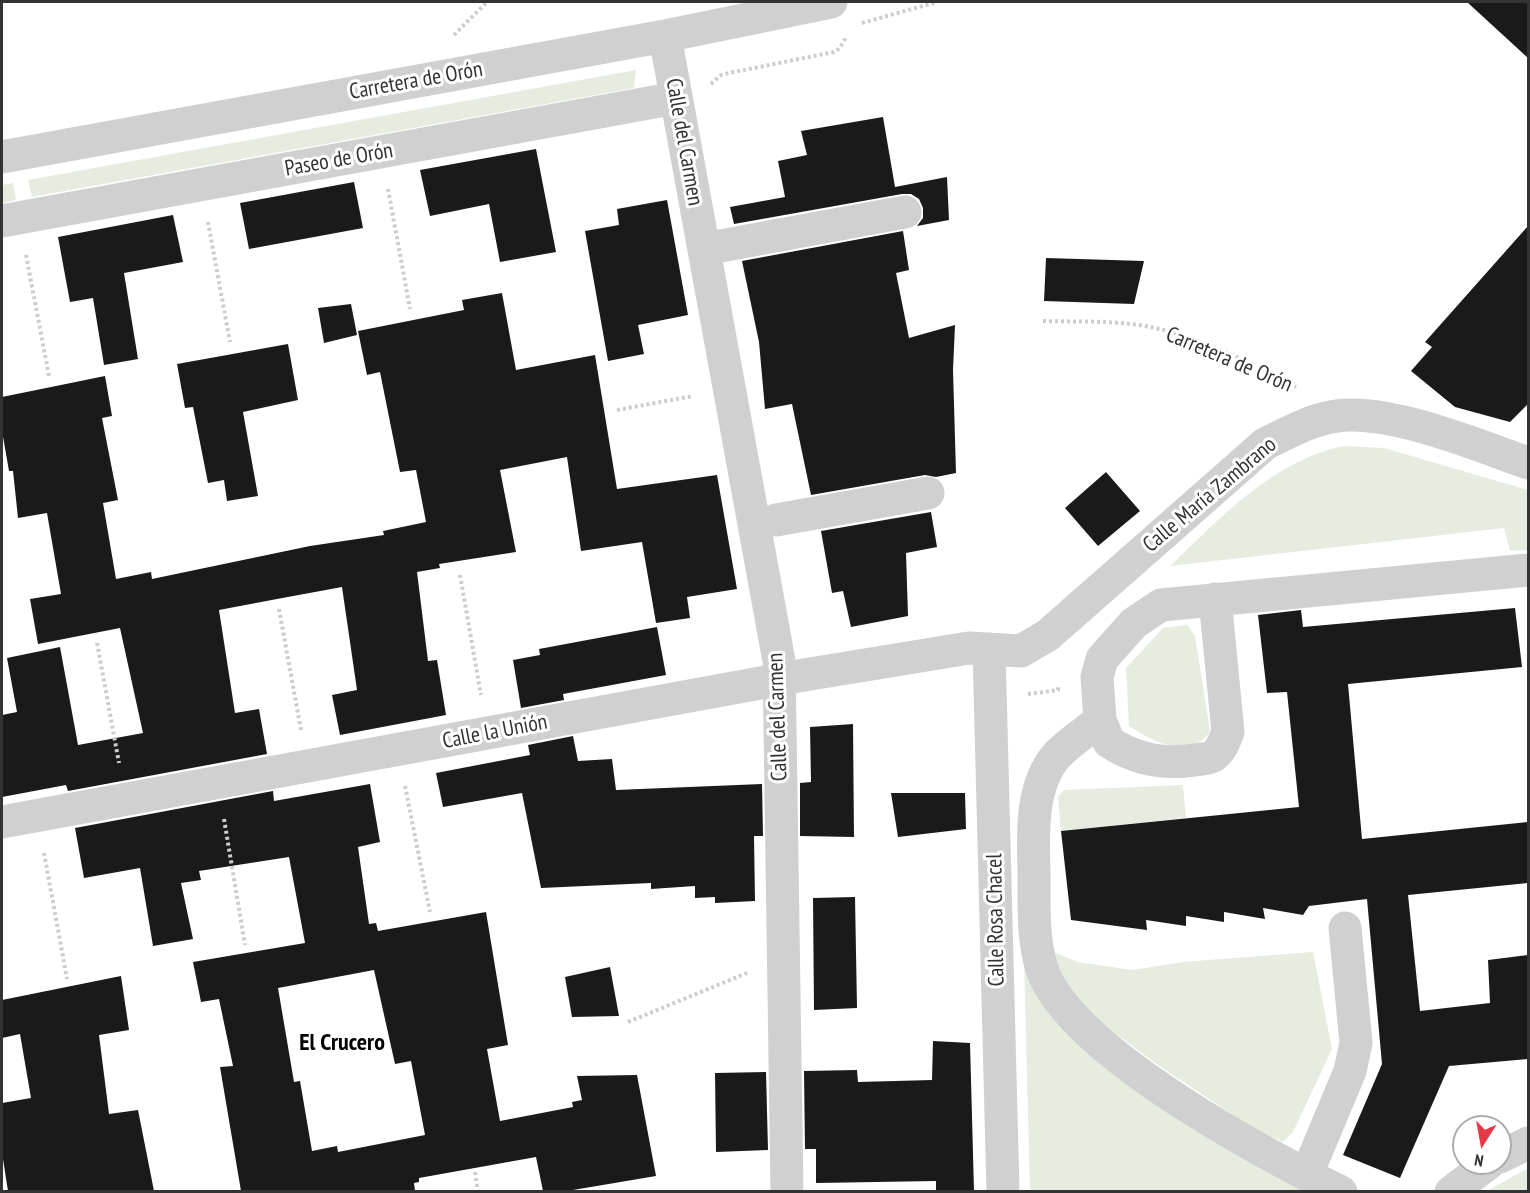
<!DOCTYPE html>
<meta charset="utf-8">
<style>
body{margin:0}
#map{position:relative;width:1530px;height:1193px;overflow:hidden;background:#fff;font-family:"PT Sans Narrow",sans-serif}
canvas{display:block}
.frame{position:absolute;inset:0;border:3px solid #333;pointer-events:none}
.north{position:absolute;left:1452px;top:1115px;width:60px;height:60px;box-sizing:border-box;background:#fff;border:2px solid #adadad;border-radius:50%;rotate:191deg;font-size:16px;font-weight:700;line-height:24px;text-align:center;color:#333}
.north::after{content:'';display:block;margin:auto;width:21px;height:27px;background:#e63946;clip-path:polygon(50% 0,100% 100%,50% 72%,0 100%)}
</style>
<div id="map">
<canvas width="1530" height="1193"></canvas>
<div class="frame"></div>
<div class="north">N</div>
</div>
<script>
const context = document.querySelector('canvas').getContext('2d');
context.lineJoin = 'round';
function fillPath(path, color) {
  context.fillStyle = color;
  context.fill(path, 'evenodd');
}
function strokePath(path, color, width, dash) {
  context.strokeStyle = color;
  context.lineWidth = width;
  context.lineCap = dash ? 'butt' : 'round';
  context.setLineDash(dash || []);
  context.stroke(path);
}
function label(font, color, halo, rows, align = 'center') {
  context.font = font + ' "PT Sans Narrow",sans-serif';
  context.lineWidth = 6;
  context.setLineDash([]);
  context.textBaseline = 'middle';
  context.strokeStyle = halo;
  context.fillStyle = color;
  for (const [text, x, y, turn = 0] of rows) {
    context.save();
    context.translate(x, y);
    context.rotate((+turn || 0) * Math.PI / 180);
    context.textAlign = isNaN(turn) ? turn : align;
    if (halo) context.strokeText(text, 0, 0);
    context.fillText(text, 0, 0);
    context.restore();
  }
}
fillPath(new Path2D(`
 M 636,70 L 634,88 L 32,197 L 28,180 Z
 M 13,183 L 16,200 L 2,203 L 2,185 Z
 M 1343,446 L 1384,448 L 1528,490 L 1528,550 L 1510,551 L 1504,528 L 1170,566 C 1220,518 1273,461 1343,446 Z
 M 1187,625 L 1195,636 L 1210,731 C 1193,761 1150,741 1129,726 L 1126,668 L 1163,628 Z
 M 1183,785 L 1186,818 L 1061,831 L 1058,797 L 1064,790 Z
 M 1053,952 L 1078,962 L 1132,970 L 1183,962 L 1313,952 L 1332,1049 L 1293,1132 L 1283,1142 L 1251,1127 L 1158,1065 L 1078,1006 L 1059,980 Z
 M 1024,959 L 1046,1005 L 1320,1191 L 1030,1191 Z
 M 1528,1168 L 1528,1191 L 1487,1191 L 1489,1190 Z`), '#e6ecdf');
fillPath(new Path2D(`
 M 1467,2 L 1528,2 L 1528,58 Z
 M 883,117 L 895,187 L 947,177 L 949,220 L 917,226 L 923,218 L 923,208 L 919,199 L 911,194 L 902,194 L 734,224 L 730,207 L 785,197 L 778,161 L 807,155 L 801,131 Z
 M 536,149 L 556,252 L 500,262 L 489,204 L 430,216 L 420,170 Z
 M 354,182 L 363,228 L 249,249 L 240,203 Z
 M 667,200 L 688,315 L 638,325 L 644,354 L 608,361 L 585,231 L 619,225 L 617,209 Z
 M 173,215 L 183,262 L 124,273 L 138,359 L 104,365 L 93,298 L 70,302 L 58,237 Z
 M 1528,226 L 1528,404 L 1510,422 L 1455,407 L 1411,371 L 1432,347 L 1425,342 Z
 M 903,231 L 909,270 L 896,273 L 909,338 L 955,325 L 953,370 L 956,473 L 936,477 L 925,475 L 811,495 L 792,404 L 765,409 L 759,342 L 742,261 Z
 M 1046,258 L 1144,261 L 1134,304 L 1044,301 Z
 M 502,293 L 516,370 L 595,355 L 617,489 L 717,475 L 737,589 L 687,597 L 690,618 L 656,623 L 642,542 L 581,551 L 567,457 L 500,470 L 516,552 L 439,564 L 440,568 L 417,572 L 428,661 L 437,660 L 446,715 L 340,735 L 332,695 L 357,690 L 342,587 L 277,599 L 219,610 L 235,713 L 259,709 L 267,754 L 68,791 L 66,785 L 2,797 L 2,715 L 17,712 L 7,658 L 60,647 L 78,745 L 143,733 L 120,628 L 38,644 L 30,599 L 61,594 L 47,513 L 18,518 L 13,471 L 9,471 L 2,431 L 2,397 L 105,376 L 112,416 L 102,418 L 118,500 L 103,503 L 116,579 L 151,572 L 152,579 L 310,546 L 384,535 L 383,531 L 426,522 L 416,470 L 400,472 L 380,372 L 367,375 L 358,331 L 464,310 L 462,300 Z
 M 351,304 L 357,335 L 324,343 L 318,308 Z
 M 288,344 L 298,400 L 243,412 L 258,496 L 227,501 L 224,480 L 208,483 L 193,407 L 185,408 L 177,364 Z
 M 1106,472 L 1140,511 L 1098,546 L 1065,508 Z
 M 931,512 L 937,547 L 906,553 L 908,616 L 851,627 L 843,591 L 832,593 L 821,531 Z
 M 1515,608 L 1522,667 L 1348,684 L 1362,839 L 1528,822 L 1528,883 L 1408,895 L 1420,1011 L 1490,1003 L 1488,960 L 1528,955 L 1528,1059 L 1449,1066 L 1400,1178 L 1343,1155 L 1382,1064 L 1367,899 L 1309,906 L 1303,915 L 1263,908 L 1265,919 L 1224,912 L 1224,922 L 1186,916 L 1186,926 L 1146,920 L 1147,930 L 1071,920 L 1061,831 L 1299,807 L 1287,692 L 1267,693 L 1258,615 L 1301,610 L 1303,627 Z
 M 657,627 L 666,675 L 563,694 L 564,700 L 521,708 L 513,660 L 540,655 L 539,649 Z
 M 853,724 L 854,837 L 800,836 L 800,783 L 811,782 L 810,727 Z
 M 573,736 L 578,761 L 612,759 L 616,790 L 762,784 L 763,836 L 754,836 L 755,901 L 715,903 L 715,897 L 695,898 L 695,886 L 651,889 L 651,883 L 541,888 L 522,793 L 443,807 L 436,773 L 530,755 L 528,745 Z
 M 370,784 L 380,842 L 358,847 L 369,924 L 376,923 L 378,931 L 486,912 L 508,1045 L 487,1049 L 500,1121 L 573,1107 L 572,1102 L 582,1100 L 577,1076 L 637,1075 L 656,1176 L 567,1191 L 543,1191 L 536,1157 L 419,1178 L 419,1182 L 414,1183 L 415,1191 L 241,1191 L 220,1067 L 233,1066 L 219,999 L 201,1002 L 193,962 L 305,943 L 289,857 L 199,871 L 201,880 L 181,883 L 193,939 L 153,946 L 140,868 L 84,878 L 75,828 L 273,791 L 274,801 ZM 374,970 L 395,1064 L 411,1061 L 425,1135 L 338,1152 L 337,1146 L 312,1151 L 300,1081 L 294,1082 L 278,988 Z
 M 891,793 L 965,793 L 966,829 L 898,837 Z
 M 855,897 L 857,1008 L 814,1010 L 813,898 Z
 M 610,967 L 619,1016 L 572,1017 L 565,977 Z
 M 121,976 L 129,1030 L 99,1035 L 109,1114 L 138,1110 L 154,1191 L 8,1191 L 2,1153 L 2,1103 L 31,1098 L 20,1034 L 2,1038 L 2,1000 Z
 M 933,1041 L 970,1043 L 974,1191 L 936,1191 L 936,1181 L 816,1183 L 816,1149 L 805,1149 L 804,1071 L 857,1070 L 858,1082 L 932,1080 Z
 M 766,1072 L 768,1150 L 716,1152 L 715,1073 Z`), '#1a1a1a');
strokePath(new Path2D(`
 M 862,23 L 937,2
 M 454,35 L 487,2
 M 711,84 L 721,75 L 729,73 L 834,52 L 840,48 L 846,37
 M 388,189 L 410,309
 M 208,222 L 230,342
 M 26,255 L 49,376
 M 1043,321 C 1079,322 1115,320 1150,327 C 1198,336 1253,364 1296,387
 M 617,410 L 693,396
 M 460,575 L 481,695
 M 279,609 L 301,730
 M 97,643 L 119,763
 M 1028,694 L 1058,690 L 1058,686
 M 405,786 L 430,912
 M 224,819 L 245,945
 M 44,853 L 67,979
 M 628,1022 L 747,973
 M 475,1172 L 478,1192`), '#cdcdcd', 4, [3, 3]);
strokePath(new Path2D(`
 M 665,36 L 779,661 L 787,1192
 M 2,157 L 665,36 L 831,2
 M 2,221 L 676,98
 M 704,249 L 905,212
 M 776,520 L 928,493
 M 1215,599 L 1228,732 C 1224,741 1222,750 1213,756 C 1209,759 1201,759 1195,760 C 1164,765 1135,759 1109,742 L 1100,720 L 1097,677 L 1102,659 L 1134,623 L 1161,605 L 1528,570
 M 989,649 L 1003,1192
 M 1100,720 C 1087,731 1070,742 1058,754 C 1030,785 1033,834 1034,872 C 1034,904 1032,950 1046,979 C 1085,1058 1262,1153 1341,1192
 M 2,822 L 804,675 L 969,648 L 1021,651 L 1048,635 L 1265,444 C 1287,433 1312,419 1337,416 C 1391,409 1477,445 1528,463
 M 1500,1157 L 1528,1143
 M 1307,1174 L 1350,1071 L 1356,1043 L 1345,928
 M 1451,1192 L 1489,1163`), '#d0d0d0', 33);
label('22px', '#333', '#fff', [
 ["Carretera de Orón",416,81,-10],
 ["Calle del Carmen",684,142,80],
 ["Paseo de Orón",339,160,-10],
 ["Carretera de Orón",1229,360,23],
 ["Calle María Zambrano",1210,495,-40],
 ["Calle del Carmen",778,717,-92],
 ["Calle la Unión",495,732,-11],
 ["Calle Rosa Chacel",996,920,-91]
]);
label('bold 24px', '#000', '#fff', [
 ["El Crucero",342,1043]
]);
</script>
